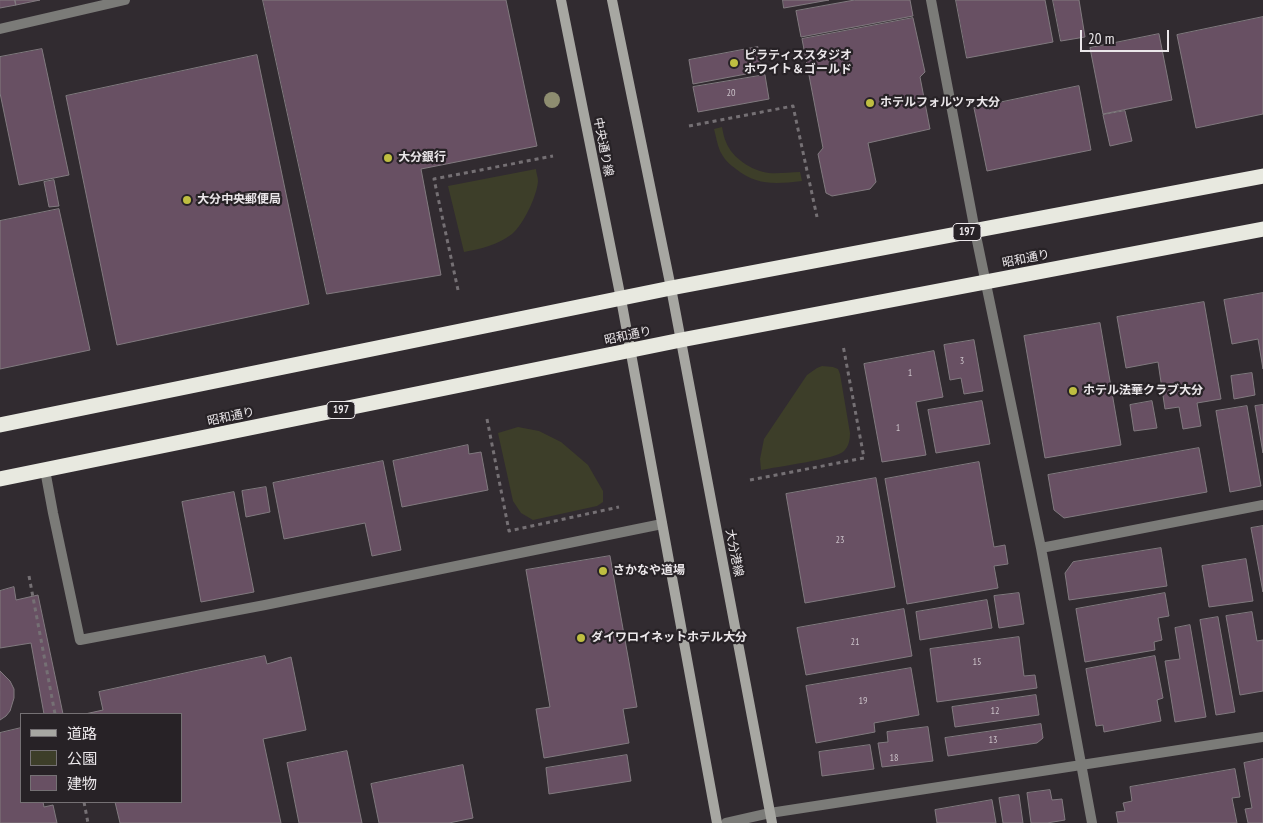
<!DOCTYPE html>
<meta charset="utf-8">
<style>
body{margin:0}
#map{position:relative;width:1263px;height:823px;overflow:hidden;background:#312b30;font-family:"PT Sans Narrow","Noto Sans JP",sans-serif}
canvas{display:block}
.legend{position:absolute;left:20px;top:713px;width:162px;height:90px;box-sizing:border-box;background:#272226;border:1px solid #757174;margin:0;padding:6px 9px;list-style:none;font-size:15px;color:#ebe7ea}
.legend li{display:flex;align-items:center;gap:10px;height:25px}
.legend b{width:25px;border:1px solid #757174}
.scale{position:absolute;left:1080px;top:30px;width:89px;height:22px;box-sizing:border-box;border:2px solid #ebe7ea;border-top:0;padding-left:6px;font-size:15px;line-height:18px;white-space:nowrap;color:#ebe7ea;-webkit-text-stroke:4px #272226;paint-order:stroke}
</style>
<div id="map">
<canvas width="1263" height="823"></canvas>
<ul class="legend">
<li><b style="height:6px;background:#a7a7a2"></b>道路</li>
<li><b style="height:14px;background:#3d3e29"></b>公園</li>
<li><b style="height:14px;background:#685063"></b>建物</li>
</ul>
<div class="scale">20 m</div>
</div>
<script>
const context = document.querySelector('canvas').getContext('2d');
context.lineJoin = 'round';
function fillPath(path, color) {
  context.fillStyle = color;
  context.fill(path, 'evenodd');
}
function strokePath(path, color, width, dash) {
  context.strokeStyle = color;
  context.lineWidth = width;
  context.lineCap = dash ? 'butt' : 'round';
  context.setLineDash(dash || []);
  context.stroke(path);
}
function label(font, color, halo, rows, align = 'center') {
  context.font = font + ' "PT Sans Narrow","Noto Sans JP",sans-serif';
  context.lineWidth = 4.5;
  context.setLineDash([]);
  context.textBaseline = 'middle';
  context.strokeStyle = halo;
  context.fillStyle = color;
  for (const [text, x, y, turn = 0] of rows) {
    context.save();
    context.translate(x, y);
    context.rotate((+turn || 0) * Math.PI / 180);
    context.textAlign = isNaN(turn) ? turn : align;
    if (halo) context.strokeText(text, 0, 0);
    context.fillText(text, 0, 0);
    context.restore();
  }
}
fillPath(new Path2D(`
 M 722,127 C 723,132 724,138 726,142 C 732,158 752,171 769,173 C 779,174 790,172 800,172 L 802,181 C 776,184 757,186 736,169 C 729,164 724,159 720,151 C 717,144 716,136 714,129 Z
 M 536,169 C 536,173 538,177 538,181 C 537,196 523,225 512,234 C 498,245 480,249 464,252 L 448,186 Z
 M 822,366 L 833,367 L 838,369 L 840,374 L 850,433 C 850,439 849,446 844,451 C 837,459 775,467 761,470 L 760,459 L 764,439 L 807,375 L 817,368 Z
 M 518,427 L 539,431 L 561,442 L 588,465 L 603,491 L 603,502 L 597,506 L 533,520 L 521,513 L 513,501 L 498,433 Z`), '#3d3e29');
const building = new Path2D(`
 M 0,0 L 15,0 L 16,5 L 0,8 Z
 M 15,0 L 40,0 L 16,5 Z
 M 263,0 L 506,0 L 537,146 L 421,169 L 441,275 L 327,294 Z
 M 783,0 L 829,0 L 784,8 Z
 M 855,0 L 910,0 L 913,16 L 801,37 L 796,11 Z
 M 956,0 L 1045,0 L 1053,42 L 967,58 Z
 M 1053,0 L 1079,0 L 1085,37 L 1061,41 Z
 M 1263,17 L 1263,114 L 1196,128 L 1177,35 Z
 M 913,18 L 925,72 L 920,77 L 930,129 L 868,143 L 876,182 L 870,189 L 832,196 L 826,193 L 818,154 L 823,148 L 802,39 Z
 M 1159,34 L 1172,100 L 1103,114 L 1090,48 Z
 M 758,47 L 762,71 L 693,84 L 689,60 Z
 M 42,49 L 69,175 L 19,185 L 0,93 L 0,57 Z
 M 257,55 L 309,304 L 117,345 L 66,96 Z
 M 765,75 L 769,99 L 698,112 L 693,87 Z
 M 1079,86 L 1091,150 L 987,171 L 974,108 Z
 M 1125,111 L 1132,141 L 1110,146 L 1103,115 Z
 M 54,180 L 59,206 L 49,207 L 44,182 Z
 M 59,209 L 90,350 L 0,369 L 0,221 Z
 M 1263,293 L 1263,369 L 1258,339 L 1232,344 L 1224,300 Z
 M 1204,302 L 1221,399 L 1197,403 L 1201,426 L 1183,429 L 1179,407 L 1165,409 L 1158,362 L 1126,368 L 1117,317 Z
 M 1100,323 L 1121,445 L 1045,458 L 1024,336 Z
 M 974,340 L 983,391 L 964,394 L 961,378 L 950,380 L 944,345 Z
 M 934,351 L 943,397 L 916,402 L 926,455 L 882,462 L 864,364 Z
 M 1252,373 L 1255,395 L 1234,399 L 1231,376 Z
 M 982,401 L 990,444 L 936,453 L 928,410 Z
 M 1152,401 L 1157,428 L 1134,431 L 1130,405 Z
 M 1263,405 L 1263,453 L 1255,406 Z
 M 1247,406 L 1261,486 L 1230,492 L 1216,411 Z
 M 468,445 L 469,454 L 481,452 L 488,490 L 402,507 L 393,461 Z
 M 1199,448 L 1207,492 L 1064,518 L 1054,510 L 1048,475 Z
 M 383,461 L 401,550 L 372,556 L 365,523 L 284,539 L 273,483 Z
 M 979,462 L 994,547 L 1005,545 L 1008,564 L 994,566 L 998,588 L 907,604 L 885,479 Z
 M 876,478 L 895,587 L 805,603 L 786,494 Z
 M 266,487 L 270,512 L 246,517 L 242,491 Z
 M 234,492 L 254,592 L 201,602 L 182,502 Z
 M 1263,526 L 1263,592 L 1251,528 Z
 M 1161,548 L 1167,586 L 1069,600 L 1065,573 L 1073,562 Z
 M 610,556 L 637,707 L 623,709 L 629,743 L 544,758 L 536,709 L 550,707 L 526,570 Z
 M 1246,559 L 1253,601 L 1209,607 L 1202,566 Z
 M 14,587 L 16,600 L 38,595 L 63,714 L 44,714 L 31,643 L 0,648 L 0,591 Z
 M 1019,593 L 1024,624 L 999,628 L 994,596 Z
 M 1165,593 L 1169,616 L 1158,618 L 1162,640 L 1154,642 L 1155,650 L 1085,662 L 1076,609 Z
 M 987,600 L 992,628 L 920,640 L 916,612 Z
 M 904,609 L 912,656 L 806,675 L 797,628 Z
 M 1252,612 L 1257,641 L 1263,640 L 1263,691 L 1240,695 L 1226,616 Z
 M 1218,617 L 1235,712 L 1216,715 L 1200,620 Z
 M 1190,625 L 1206,717 L 1175,722 L 1165,661 L 1180,659 L 1175,628 Z
 M 1019,637 L 1024,676 L 1035,675 L 1037,688 L 937,702 L 930,649 Z
 M 265,656 L 267,664 L 291,657 L 306,730 L 263,739 L 281,823 L 120,823 L 115,802 L 181,802 L 181,714 L 85,714 L 103,710 L 99,692 Z
 M 1155,656 L 1163,698 L 1157,700 L 1161,721 L 1104,732 L 1103,725 L 1096,726 L 1086,669 Z
 M 911,668 L 919,715 L 874,723 L 875,732 L 816,743 L 806,686 Z
 M 0,671 L 10,681 L 14,689 L 14,698 L 10,711 L 6,716 L 0,720 Z
 M 1036,695 L 1039,715 L 955,727 L 952,707 Z
 M 1041,724 L 1043,738 L 1037,743 L 948,756 L 945,738 Z
 M 928,727 L 933,761 L 882,767 L 878,743 L 888,742 L 887,732 Z
 M 21,728 L 21,802 L 43,802 L 44,807 L 53,805 L 57,823 L 0,823 L 0,733 Z
 M 870,745 L 874,769 L 822,776 L 819,752 Z
 M 347,751 L 362,823 L 299,823 L 287,763 Z
 M 627,755 L 631,781 L 549,794 L 546,768 Z
 M 1263,759 L 1263,823 L 1248,823 L 1245,809 L 1252,808 L 1244,763 Z
 M 463,765 L 473,818 L 449,823 L 379,823 L 371,784 Z
 M 1235,769 L 1240,797 L 1232,798 L 1237,823 L 1118,823 L 1116,812 L 1125,811 L 1123,803 L 1132,801 L 1130,787 Z
 M 1050,790 L 1052,800 L 1062,799 L 1065,820 L 1047,823 L 1031,823 L 1027,793 Z
 M 1019,795 L 1023,823 L 1003,823 L 999,798 Z
 M 992,800 L 996,823 L 937,823 L 935,810 Z`);
fillPath(building, '#685063');
strokePath(building, '#817a7f', 1);
strokePath(new Path2D(`
 M 689,126 L 793,106 L 817,217
 M 458,290 L 434,179 L 553,156
 M 487,419 L 509,531 L 619,507
 M 750,480 L 864,458 L 843,345
 M 29,576 L 55,714
 M 84,802 L 88,823`), '#757074', 3, [4, 4]);
strokePath(new Path2D(`
 M 45,470 L 53,513 L 80,640 L 265,605 L 662,524`), '#7b7b78', 10);
strokePath(new Path2D(`
 M 931,0 L 975,231 L 1041,548 L 1092,823
 M 0,29 L 125,0
 M 1041,548 L 1263,505
 M 726,823 L 770,813 L 809,807 L 1263,737`), '#7b7b78', 10);
strokePath(new Path2D(`
 M 561,0 L 621,299 L 717,823
 M 612,0 L 671,288 L 772,823`), '#a7a7a2', 10);
strokePath(new Path2D(`
 M 0,425 L 671,288 L 1263,176
 M 0,479 L 681,340 L 1263,229`), '#e8e9e0', 15);
context.fillStyle = '#8e8d70';
for (const [x, y] of [
 [552,100]
]) {
  context.beginPath();
  context.arc(x, y, 8, 0, 2 * Math.PI);
  context.fill();
}
for (const [x, y, r, color] of [
 [734,63,5,"#bfbe41"],
 [870,103,5,"#bfbe41"],
 [388,158,5,"#bfbe41"],
 [187,200,5,"#bfbe41"],
 [1073,391,5,"#bfbe41"],
 [603,571,5,"#bfbe41"],
 [581,638,5,"#bfbe41"]
]) {
  const dot = new Path2D();
  dot.arc(x, y, r, 0, 2 * Math.PI);
  context.fillStyle = color;
  context.fill(dot);
  strokePath(dot, '#272226', 2);
}
label('10px', '#cac1c8', null, [
 ["20",731,93],
 ["3",962,361],
 ["1",910,373],
 ["1",898,428],
 ["23",840,540],
 ["21",855,642],
 ["15",977,662],
 ["19",863,701],
 ["12",995,711],
 ["13",993,740],
 ["18",894,758]
]);
for (const [x, y, w] of [
 [967,232,28],
 [341,410,28]
]) {
  const box = new Path2D();
  box.roundRect(x - w / 2, y - 8.5, w, 17, 4);
  context.fillStyle = '#272226';
  context.fill(box);
  strokePath(box, '#ebe7ea', 1);
}
label('bold 11px', '#ebe7ea', null, [
 ["197",967,232],
 ["197",341,410]
]);
label('bold 12px', '#ebe7ea', '#272226', [
 ["ピラティススタジオ",744,56],
 ["ホワイト＆ゴールド",744,70],
 ["ホテルフォルツァ大分",880,103],
 ["大分銀行",398,158],
 ["大分中央郵便局",197,200],
 ["ホテル法華クラブ大分",1083,391],
 ["さかなや道場",613,571],
 ["ダイワロイネットホテル大分",591,638]
], 'left');
label('12px', '#ebe7ea', '#272226', [
 ["中央通り線",603,147,79],
 ["昭和通り",1026,259,-11],
 ["昭和通り",628,336,-12],
 ["昭和通り",231,417,-12],
 ["大分港線",734,553,79]
]);
</script>
